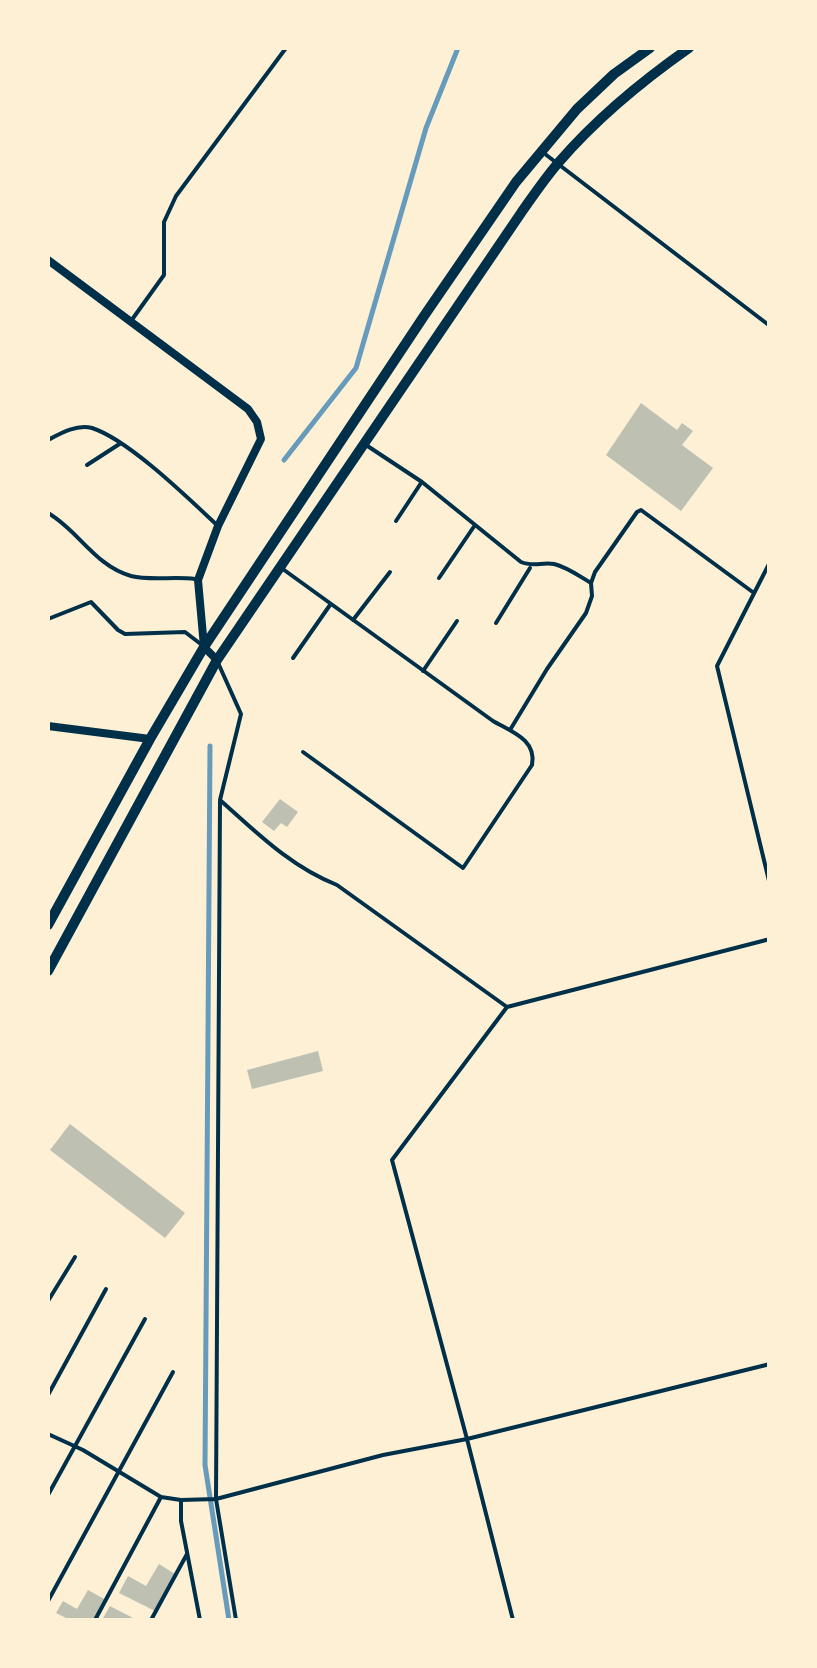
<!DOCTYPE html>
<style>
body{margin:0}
#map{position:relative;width:817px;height:1668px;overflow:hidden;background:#fdf0d5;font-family:"Alegreya Sans",sans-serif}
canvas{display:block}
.frame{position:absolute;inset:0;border:50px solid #fdf0d5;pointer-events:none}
</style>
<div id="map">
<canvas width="817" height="1668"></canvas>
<div class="frame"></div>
</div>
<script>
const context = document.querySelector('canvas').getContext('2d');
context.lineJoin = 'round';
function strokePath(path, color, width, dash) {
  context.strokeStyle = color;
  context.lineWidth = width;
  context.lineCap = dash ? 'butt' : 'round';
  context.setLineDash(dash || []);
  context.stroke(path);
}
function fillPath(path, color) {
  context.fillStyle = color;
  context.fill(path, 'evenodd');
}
strokePath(new Path2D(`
 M 284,460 L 356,368 L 426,128 L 458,48
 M 210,746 L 205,1465 L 229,1620`), '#669bbc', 5);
fillPath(new Path2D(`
 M 641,403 L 677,430 L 682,423 L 693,431 L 682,445 L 713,468 L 681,511 L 606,455 Z
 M 280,799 L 298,812 L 287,827 L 281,823 L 274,831 L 262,822 Z
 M 318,1051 L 323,1071 L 252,1089 L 247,1070 Z
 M 70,1124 L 185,1213 L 165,1238 L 50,1150 Z
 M 159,1564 L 175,1574 L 155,1611 L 119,1593 L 128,1576 L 146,1586 Z
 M 88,1590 L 106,1600 L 95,1620 L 70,1620 L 56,1613 L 63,1601 L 77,1609 Z
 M 110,1606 L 137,1620 L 102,1620 Z`), '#bec0b2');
strokePath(new Path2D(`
 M 545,154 L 770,326
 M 131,321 L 164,275 L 164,222 L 176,196 L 286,48
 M 48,440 C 61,433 77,424 92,428 C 129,440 189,499 218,526
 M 366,445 L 422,482 L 521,562 C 533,567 542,562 554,564 C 567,567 579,576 591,583
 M 87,465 L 121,443
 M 48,513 C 78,530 95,566 131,576 C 151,581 174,576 195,579
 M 396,521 L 421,483
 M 770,562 L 717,666 L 770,885
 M 280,567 L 493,721 C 512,732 537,740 532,765 L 463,868 L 303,752
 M 439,578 L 475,525
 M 48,619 L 91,602 L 118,630 L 125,634 L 185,632 L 202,645
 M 353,620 L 390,572
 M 496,623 L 530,568
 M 293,658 L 330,605
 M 219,665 L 241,714 L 220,800 L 216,1499 L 236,1620
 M 423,671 L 457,621
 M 510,730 L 547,669 L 586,613 L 592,596 L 591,583 L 595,572 L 637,512 L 641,510 L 754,593
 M 220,800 C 257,833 291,867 337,885 L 507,1007
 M 48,1301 L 75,1257
 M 48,1395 L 106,1289
 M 48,1434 L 83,1450 L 161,1497 L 181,1500 L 216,1499 L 383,1455 L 467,1439 L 770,1364
 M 48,1495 L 145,1319
 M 181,1500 L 181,1521 L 200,1620
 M 48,1601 L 173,1372
 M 95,1620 L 161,1497
 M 151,1620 L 187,1554
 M 513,1620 L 467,1439 L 392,1160 L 507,1007 L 770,939`), '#003049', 4);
strokePath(new Path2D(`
 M 48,260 L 248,409 L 257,422 L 261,439 L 218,526 L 198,580 L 204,647 L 217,660
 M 48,726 L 150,739`), '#003049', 8);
strokePath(new Path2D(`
 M 48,925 L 150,739 L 204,647 L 424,316 L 516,182 L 577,109 L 614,74 L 650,48
 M 48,971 L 217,660 L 521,213 C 533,196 545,178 559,162 C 597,118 642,81 689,48`), '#003049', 10);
</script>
